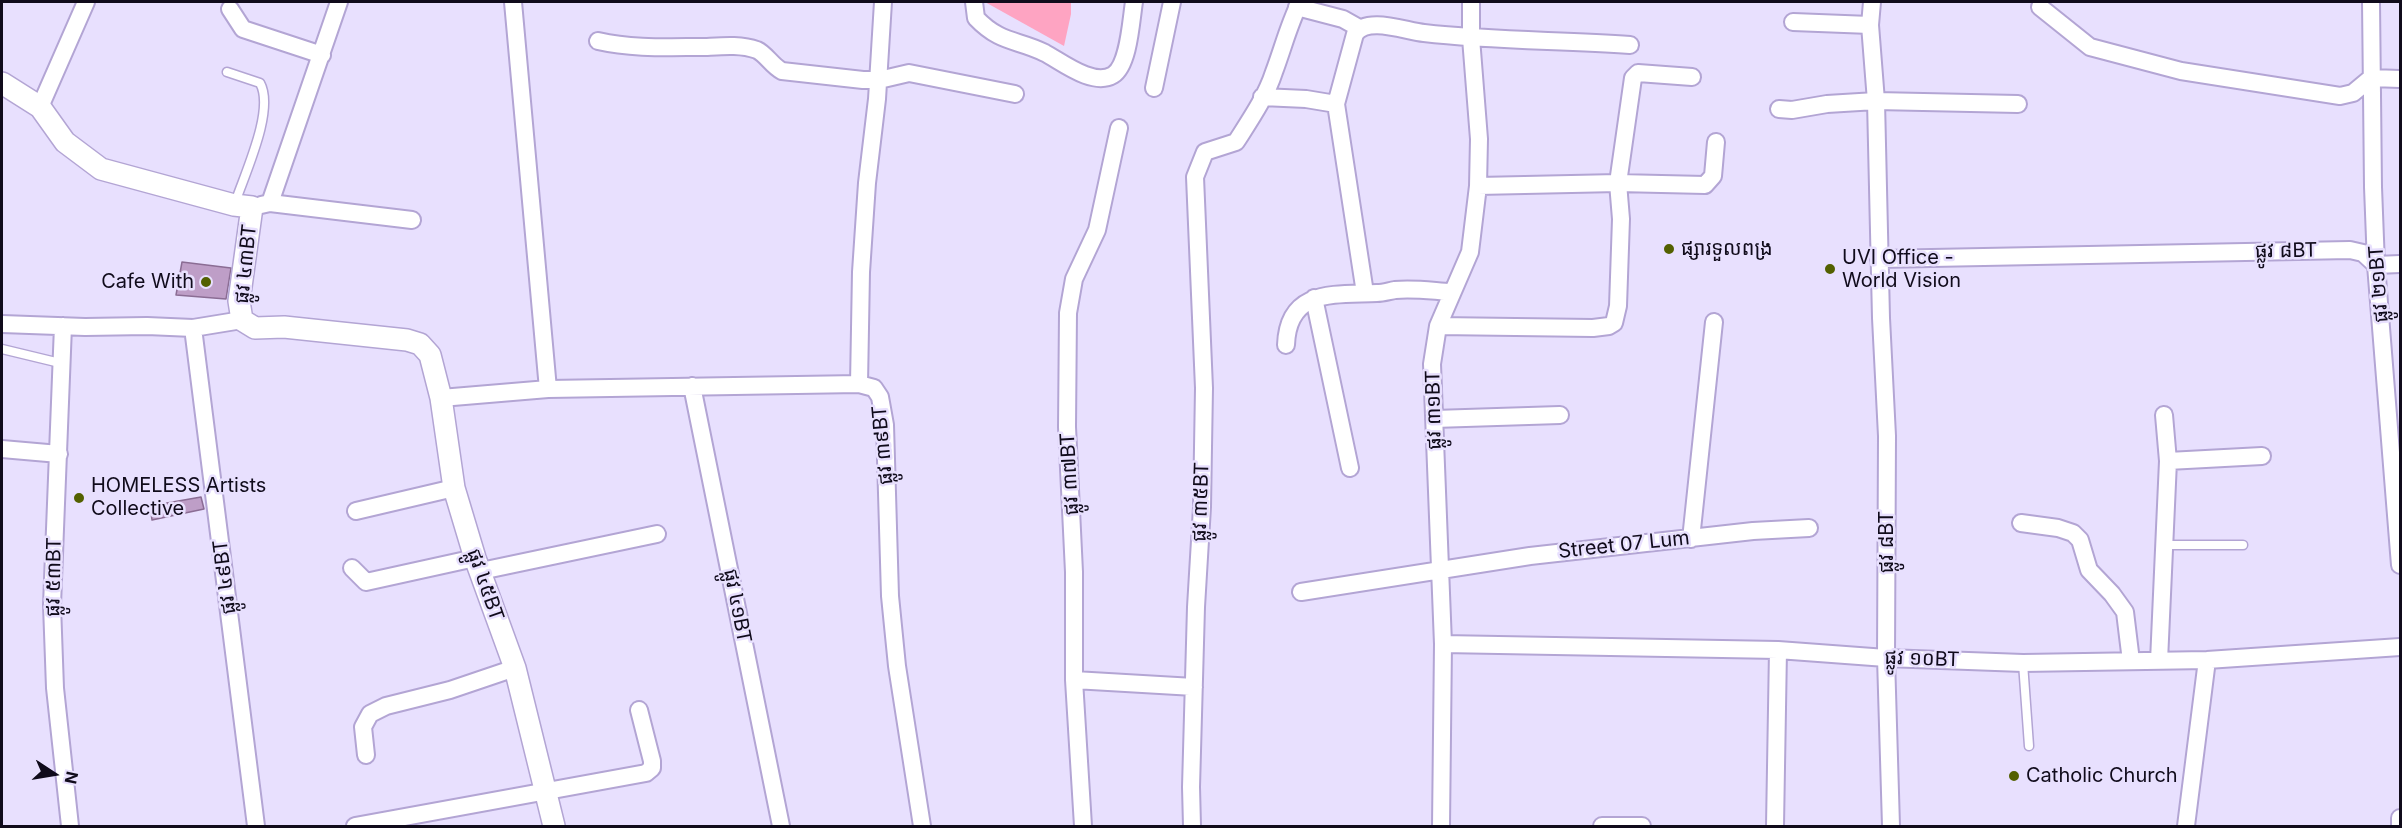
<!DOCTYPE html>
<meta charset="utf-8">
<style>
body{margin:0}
#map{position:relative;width:2402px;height:828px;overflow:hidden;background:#e8e0fe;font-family:Inter,sans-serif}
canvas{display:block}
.frame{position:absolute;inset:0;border:3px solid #100b1b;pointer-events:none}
.north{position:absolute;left:24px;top:744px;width:60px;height:60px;-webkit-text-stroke:4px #e8e0fe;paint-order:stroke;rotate:102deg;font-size:16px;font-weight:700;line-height:24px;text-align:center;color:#100b1b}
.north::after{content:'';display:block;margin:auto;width:21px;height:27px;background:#100b1b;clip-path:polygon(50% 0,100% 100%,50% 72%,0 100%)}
</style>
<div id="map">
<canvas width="2402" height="828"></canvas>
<div class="frame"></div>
<div class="north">N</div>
</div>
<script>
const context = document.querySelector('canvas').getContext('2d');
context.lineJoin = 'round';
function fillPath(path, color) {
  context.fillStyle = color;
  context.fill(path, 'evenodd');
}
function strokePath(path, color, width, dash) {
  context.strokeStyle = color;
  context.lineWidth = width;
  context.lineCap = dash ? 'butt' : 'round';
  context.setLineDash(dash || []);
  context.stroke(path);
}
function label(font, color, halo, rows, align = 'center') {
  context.font = font + ' Inter,"Noto Sans Khmer",sans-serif';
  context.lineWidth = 5;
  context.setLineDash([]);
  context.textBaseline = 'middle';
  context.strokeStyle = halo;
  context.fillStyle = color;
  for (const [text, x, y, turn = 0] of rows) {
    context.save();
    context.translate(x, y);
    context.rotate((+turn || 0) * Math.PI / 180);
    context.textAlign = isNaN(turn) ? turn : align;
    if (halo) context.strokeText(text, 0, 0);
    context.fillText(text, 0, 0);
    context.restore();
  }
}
fillPath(new Path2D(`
 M 985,2 L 1071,2 L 1071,14 L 1064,46 Z`), '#fea4c2');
const building = new Path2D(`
 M 182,262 L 231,268 L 226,299 L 176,295 Z
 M 201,497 L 204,509 L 152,520 L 150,506 Z`);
fillPath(building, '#be9ec7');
strokePath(building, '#8b6d94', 1.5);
const service = new Path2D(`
 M 227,72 L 260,83 C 275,110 245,173 235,203
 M 2,349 L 60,363
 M 2165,545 L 2243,545
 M 2023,663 L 2029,746`);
const minor = new Path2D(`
 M 513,2 L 548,389
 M 974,2 L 976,18 C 1001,44 1017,39 1045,53 C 1062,62 1093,87 1113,75 C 1129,65 1131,20 1134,2
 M 1872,2 L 1870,25 L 1876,101 L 1881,318 L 1887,436 L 1886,658 L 1891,826
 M 2371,2 L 2373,187 L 2376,265 L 2400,565
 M 1297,7 L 1343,19 L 1359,28
 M 2040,7 L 2090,47 L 2181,71 L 2340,96 L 2353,93 L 2371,78 L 2400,79
 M 230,9 L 243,29 L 322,55
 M 1793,22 L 1870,25
 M 598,41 C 633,49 669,47 705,47 C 722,46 741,44 757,50 C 766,54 772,66 782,71 L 863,80 L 879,80 L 909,73 L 1015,94
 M 1154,88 L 1172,2
 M 1262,97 L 1306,99 L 1336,104
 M 40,107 L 86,2
 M 1779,109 L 1792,110 L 1827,104 L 1876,101 L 2018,104
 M 1478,186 L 1618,183 L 1705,185 L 1713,176 L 1716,142
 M 270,203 L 339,2
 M 261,205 L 270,203 L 412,220
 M 1879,259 L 2350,250 L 2363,253 L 2376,265 L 2400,264
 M 1365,293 L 1336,104 L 1355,34 C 1367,16 1405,31 1424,33 C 1493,41 1562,40 1630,45
 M 1314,298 L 1350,468
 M 2,324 L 85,327 L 147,326 L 193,328 L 242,320
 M 63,326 L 52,605 L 55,688 L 70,826
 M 1438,326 L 1593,328 L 1609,326 L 1614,323 L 1618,306 L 1621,219 L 1618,183 L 1633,78 L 1638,73 L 1692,77
 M 193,328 L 256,826
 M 1286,345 C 1288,288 1335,295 1377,293 C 1383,293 1389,291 1395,290 C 1413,288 1433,291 1451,292
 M 859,384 L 861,272 L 867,183 L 877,99 L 883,2
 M 692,386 L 781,826
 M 441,398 L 548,389 L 859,384 L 874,388 L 880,397 L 885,425 L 890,596 L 897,666 L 922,826
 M 1434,419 L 1560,415
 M 2,449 L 59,454
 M 2168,461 L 2262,456
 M 356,511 L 454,488
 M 2021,523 L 2058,528 L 2073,533 L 2080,540 L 2089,570 L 2112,594 L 2125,612 L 2131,661
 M 1691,539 L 1714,322
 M 352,568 L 366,582 L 475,558
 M 481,571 L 657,534
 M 1301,592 L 1530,556 L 1753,531 L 1809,528
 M 1443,644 L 1778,650 L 1886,658 L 2023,663 L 2207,660 L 2400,647
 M 2159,661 L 2168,461 L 2164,415
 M 1074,680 L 1194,687
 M 366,755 L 363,727 L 370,714 L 386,706 L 450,690 L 515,668
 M 355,826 L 646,773 L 652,768 L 652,761 L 639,710
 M 1083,826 L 1074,680 L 1074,572 L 1067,427 L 1068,313 L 1074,279 L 1097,230 L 1119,128
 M 1192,826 L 1191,787 L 1196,607 L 1202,507 L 1204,388 L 1195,177 L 1205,152 L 1236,142 C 1250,120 1266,97 1274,72 C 1283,48 1289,24 1300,2
 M 1441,826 L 1443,644 L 1432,364 L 1438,326 L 1470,252 L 1478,186 L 1479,139 L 1471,38 L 1471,2
 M 1602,826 L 1642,826
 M 1775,826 L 1778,650
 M 2186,826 L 2207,660
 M 2400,826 L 2400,818`);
const tertiary = new Path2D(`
 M 2,83 L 40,107 L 65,142 L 101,169 L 234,205 L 252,207 L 239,301 L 242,320 L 255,328 L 284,327 L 407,340 L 420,344 L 430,355 L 441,398 L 454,488 L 475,558 L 515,668 L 554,826`);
strokePath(service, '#b3a5d4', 11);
strokePath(minor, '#b3a5d4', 20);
strokePath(tertiary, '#b3a5d4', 24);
strokePath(service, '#fff', 8);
strokePath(minor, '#fff', 16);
strokePath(tertiary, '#fff', 21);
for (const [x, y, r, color] of [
 [1669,249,6,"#536000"],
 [1830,269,6,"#536000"],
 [206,282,6,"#536000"],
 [79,498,6,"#536000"],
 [2014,776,6,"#536000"]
]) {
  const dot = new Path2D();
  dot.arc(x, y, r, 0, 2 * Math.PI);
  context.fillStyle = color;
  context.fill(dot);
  strokePath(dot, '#e8e0fe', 2);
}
label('20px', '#100b1b', '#e8e0fe', [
 ["ផ្សារទួលពង្រ",1681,249],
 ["UVI Office -",1842,258],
 ["World Vision",1842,281],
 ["Cafe With",194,282,"right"],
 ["HOMELESS Artists",91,486],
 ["Collective",91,509],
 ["Catholic Church",2026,776]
], 'left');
label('20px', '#100b1b', '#e8e0fe', [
 ["ផ្លូវ ៨BT",2286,251,-1],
 ["ផ្លូវ ៤៣BT",246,264,-84],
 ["ផ្លូវ ២១BT",2379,284,-94],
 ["ផ្លូវ ៣១BT",1434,410,-91],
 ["ផ្លូវ ៣៩BT",883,445,-95],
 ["ផ្លូវ ៣៧BT",1070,474,-93],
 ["ផ្លូវ ៣៥BT",1201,502,-88],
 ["ផ្លូវ ៨BT",1887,542,-90],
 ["Street 07 Lum",1624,545,-6],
 ["ផ្លូវ ៥៣BT",54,577,-89],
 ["ផ្លូវ ៤៩BT",225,577,-97],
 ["ផ្លូវ ៤៥BT",485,585,71],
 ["ផ្លូវ ៤១BT",737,606,79],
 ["ផ្លូវ ១០BT",1922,659,2]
]);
</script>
